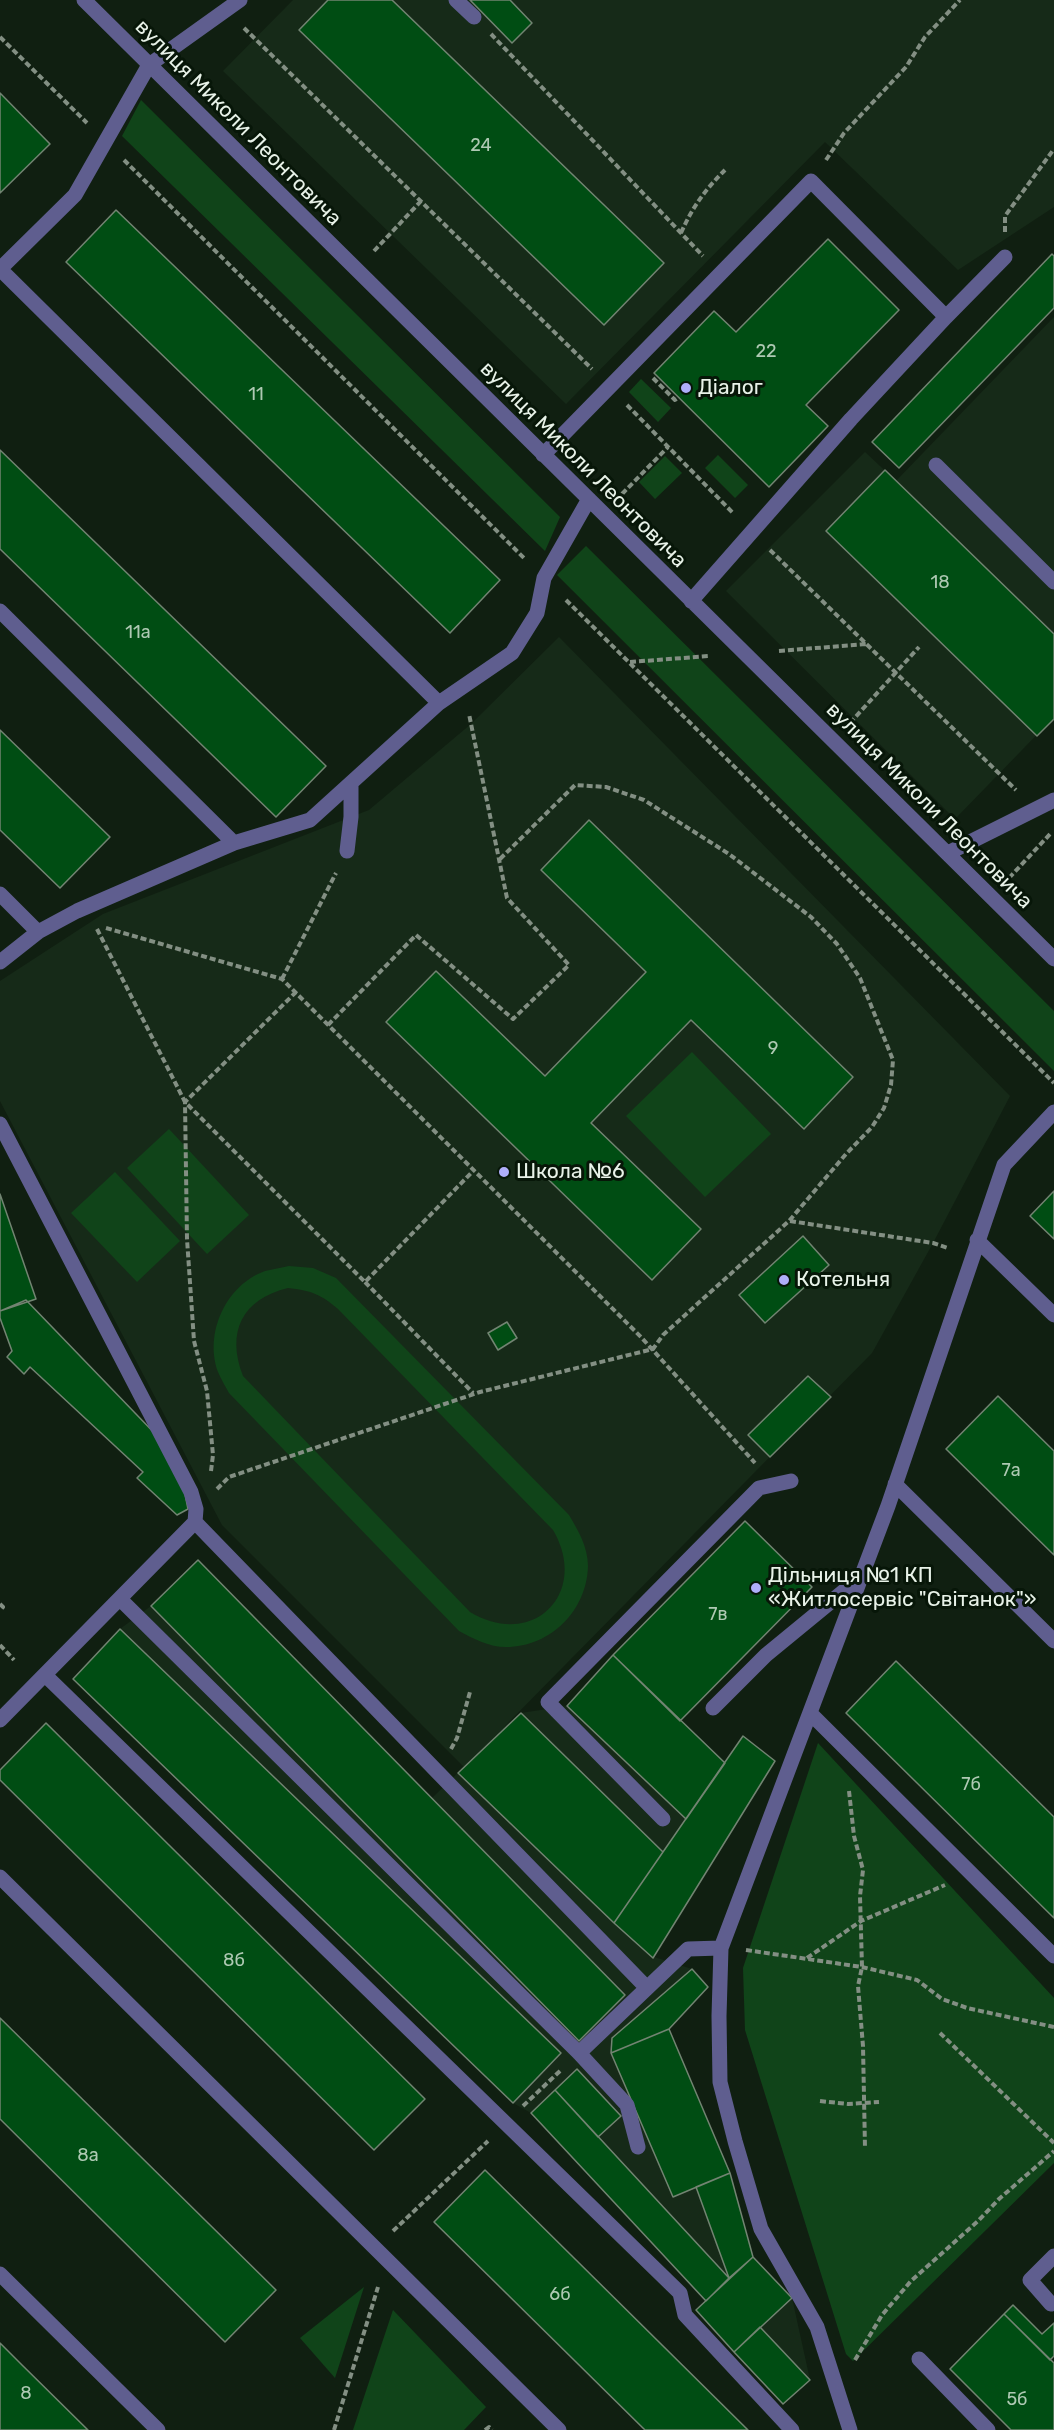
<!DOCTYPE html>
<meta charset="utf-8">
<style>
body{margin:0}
canvas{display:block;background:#101f11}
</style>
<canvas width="1054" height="2430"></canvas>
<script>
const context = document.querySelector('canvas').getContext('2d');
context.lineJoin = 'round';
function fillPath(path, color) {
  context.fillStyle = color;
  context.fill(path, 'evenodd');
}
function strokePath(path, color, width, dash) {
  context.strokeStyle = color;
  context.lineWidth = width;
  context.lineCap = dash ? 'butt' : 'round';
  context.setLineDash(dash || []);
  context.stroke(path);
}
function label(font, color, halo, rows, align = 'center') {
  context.font = font + ' Rubik,sans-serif';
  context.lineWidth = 6;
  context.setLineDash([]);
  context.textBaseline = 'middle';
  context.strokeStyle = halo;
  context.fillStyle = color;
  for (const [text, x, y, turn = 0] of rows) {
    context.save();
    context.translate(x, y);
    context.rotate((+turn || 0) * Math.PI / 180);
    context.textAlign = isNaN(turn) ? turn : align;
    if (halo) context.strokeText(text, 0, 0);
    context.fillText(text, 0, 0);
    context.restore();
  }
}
fillPath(new Path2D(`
 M 293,0 L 1054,0 L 1054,207 L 958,270 L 825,142 L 566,404 L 223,71 Z
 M 1054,317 L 1054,717 L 955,819 L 726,591 L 865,452 L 896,481 Z
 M 559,637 L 1010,1096 L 933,1243 L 872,1353 L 502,1729 L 521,1713 L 567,1706 L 613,1655 L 725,1762 L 743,1736 L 775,1761 L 654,1957 L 692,1969 L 708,1987 L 669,2029 L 730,2173 L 753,2257 L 792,2298 L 810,2380 L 783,2404 L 696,2310 L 705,2300 L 531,2113 L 513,2103 L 73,1679 L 120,1629 L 151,1606 L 198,1560 L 432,1798 L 464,1767 L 222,1525 L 0,1101 L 0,981 L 103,914 L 369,810 L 471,724 Z`), '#162a18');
fillPath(new Path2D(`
 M 141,100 L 560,517 L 545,551 L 122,136 Z
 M 641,379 L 671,408 L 658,422 L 629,392 Z
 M 718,455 L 748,485 L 735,498 L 705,468 Z
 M 665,456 L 682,473 L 655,499 L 639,482 Z
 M 586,546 L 1054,1011 L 1054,1071 L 557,575 Z
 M 692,1052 L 771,1134 L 705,1197 L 626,1116 Z
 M 169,1129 L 249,1215 L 207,1254 L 127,1168 Z
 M 115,1172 L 180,1241 L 137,1282 L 71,1213 Z
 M 289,1266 L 313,1268 L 336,1278 L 569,1515 C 578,1530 588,1547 588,1566 C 587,1610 551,1647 506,1647 C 489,1647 474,1639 459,1631 L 229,1393 C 225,1386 221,1379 218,1372 C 204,1333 226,1285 265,1271 C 273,1269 281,1268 289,1266 ZM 288,1288 C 310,1290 322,1295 338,1309 L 553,1530 C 590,1593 533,1650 470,1612 L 243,1376 C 226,1332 242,1299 288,1288 Z
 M 818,1743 L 1054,1998 L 1054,2163 L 853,2361 L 846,2354 L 745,2030 L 743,1968 Z
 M 364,2287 L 335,2378 L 300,2338 Z
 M 393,2310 L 486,2407 L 464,2430 L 353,2430 Z`), '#104419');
const building = new Path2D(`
 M 328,0 L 392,0 L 664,263 L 604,325 L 299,30 Z
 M 470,0 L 510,0 L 532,23 L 512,43 Z
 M 0,93 L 50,144 L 0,193 Z
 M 116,210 L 500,580 L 450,633 L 66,262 Z
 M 828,239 L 899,310 L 806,405 L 828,426 L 769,487 L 654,373 L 714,311 L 736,332 Z
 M 1052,254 L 1054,256 L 1054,308 L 899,468 L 872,442 Z
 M 0,450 L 326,766 L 276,817 L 0,549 Z
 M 885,470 L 1054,634 L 1054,719 L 1037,736 L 826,531 Z
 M 0,730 L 110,837 L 60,888 L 0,830 Z
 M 589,820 L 853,1077 L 804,1129 L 691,1020 L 591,1123 L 701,1229 L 652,1280 L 386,1022 L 436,971 L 545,1076 L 646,972 L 541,870 Z
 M 1054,1191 L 1054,1239 L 1030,1216 Z
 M 0,1194 L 36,1299 L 0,1311 Z
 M 803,1236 L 829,1265 L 765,1323 L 739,1295 Z
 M 26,1300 L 163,1442 L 184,1489 L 188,1509 L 177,1515 L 137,1478 L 143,1472 L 30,1367 L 24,1374 L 7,1357 L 12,1351 L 0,1318 L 0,1311 Z
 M 507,1322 L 517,1338 L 498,1350 L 488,1333 Z
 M 808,1376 L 831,1397 L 770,1457 L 748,1435 Z
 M 998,1396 L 1054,1451 L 1054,1555 L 946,1449 Z
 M 745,1521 L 812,1587 L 680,1721 L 613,1655 Z
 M 198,1560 L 625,1995 L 579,2041 L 151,1606 Z
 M 120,1629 L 561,2053 L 513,2103 L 73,1679 Z
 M 613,1655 L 725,1763 L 686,1819 L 567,1706 Z
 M 896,1661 L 1054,1817 L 1054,1918 L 846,1713 Z
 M 521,1713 L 663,1852 L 614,1923 L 458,1773 Z
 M 46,1723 L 425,2099 L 374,2150 L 0,1780 L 0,1770 Z
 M 743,1736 L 775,1761 L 653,1958 L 614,1923 Z
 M 692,1969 L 708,1987 L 669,2029 L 611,2053 L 612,2038 Z
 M 0,2018 L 276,2290 L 225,2342 L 0,2119 Z
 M 669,2029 L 730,2173 L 673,2197 L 611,2053 Z
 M 577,2069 L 621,2116 L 598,2137 L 555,2090 Z
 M 555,2090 L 729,2278 L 706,2301 L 531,2113 Z
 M 485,2170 L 748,2430 L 645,2430 L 434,2222 Z
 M 730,2173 L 753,2257 L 729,2278 L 696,2187 Z
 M 753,2257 L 792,2298 L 734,2352 L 696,2310 Z
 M 1013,2305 L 1042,2334 L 1054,2323 L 1054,2356 L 1050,2360 L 1004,2314 Z
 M 1004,2314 L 1054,2363 L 1054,2430 L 1011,2430 L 950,2369 Z
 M 760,2327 L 810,2380 L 783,2404 L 734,2352 Z
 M 0,2343 L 22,2365 L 88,2430 L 0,2430 Z`);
fillPath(building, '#004d13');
strokePath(building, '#728472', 1.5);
strokePath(new Path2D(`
 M 244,28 L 592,369
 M 491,34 L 703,256
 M 0,37 L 87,123
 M 124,160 L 525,559
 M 826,160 L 844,133 L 906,67 L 925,37 L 960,0
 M 1005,232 L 1005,216 L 1054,149
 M 681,233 C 693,206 705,190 725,170
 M 374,251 L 421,201
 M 653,378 L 675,400 L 679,397
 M 627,405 L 733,513
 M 622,494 L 668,447
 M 770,550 L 1016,790
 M 566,600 L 1054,1083
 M 779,651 L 866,644
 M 630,662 L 709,656
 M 850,723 L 919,647
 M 1009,878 L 1051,833
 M 106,928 L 282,979 L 641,1337 L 755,1463
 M 97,929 L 185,1102 L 365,1282 L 474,1170
 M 282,979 L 336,873
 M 328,1025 L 416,935 L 513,1019 L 569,965 L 507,898 L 469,714
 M 790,1221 L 933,1243 L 948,1248
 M 365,1282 L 473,1393
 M 211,1471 L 213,1455 L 207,1391 L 194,1341 L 187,1239 L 185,1102 L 296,992
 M 217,1489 L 229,1477 L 480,1392 L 653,1349 L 663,1335 L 789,1221 L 846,1154 L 872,1127 L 884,1108 L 891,1085 L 893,1060 L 860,978 L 837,944 L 811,917 L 729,854 L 644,800 L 606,787 L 575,785 L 499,860
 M 0,1604 L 3,1607 L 0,1610
 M 0,1645 L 14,1660
 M 451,1749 L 457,1738 L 470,1692
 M 849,1791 L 854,1836 L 863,1870 L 860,1896 L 862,1967 L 858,1986 L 863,2046 L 865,2148
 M 746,1950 L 862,1967 L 917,1980 L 942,1999 L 967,2008 L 1054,2027
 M 807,1958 L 861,1921 L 945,1885
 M 940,2033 L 1054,2143
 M 820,2101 L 848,2104 L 879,2102
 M 523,2106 L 561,2070
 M 393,2231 L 488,2141
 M 855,2360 L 882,2315 L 911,2281 L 978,2221 L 999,2199 L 1054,2151
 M 334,2430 L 378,2287
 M 485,2430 L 489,2427 L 492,2430`), '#838f83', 4, [6, 3]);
strokePath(new Path2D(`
 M 84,0 L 1054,959
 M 456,0 L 474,17
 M 0,269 L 439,703
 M 0,269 L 75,195 L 149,65 L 240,0
 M 946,317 L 1005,257
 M 543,455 L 811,181 L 946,317 L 851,419 L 691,601
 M 936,465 L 1054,582
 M 0,611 L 234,843
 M 347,851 L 351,817 L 351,783
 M 948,853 L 1054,800
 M 0,894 L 38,932
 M 0,962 L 38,932 L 77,911 L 234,843 L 310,820 L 439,703 L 512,653 L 537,613 L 544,578 L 589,499
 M 0,1124 L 191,1492 L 196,1509 L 195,1522
 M 977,1240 L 1054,1315
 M 895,1484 L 1054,1641
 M 120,1599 L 579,2053 L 627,2105 L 638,2147
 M 45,1675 L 680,2293 L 685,2315 L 792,2430
 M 713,1708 L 766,1655 L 861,1577
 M 810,1713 L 1054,1956
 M 0,1720 L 195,1522 L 646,1987
 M 663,1819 L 548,1702 L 759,1488 L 791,1481
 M 0,1877 L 559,2430
 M 579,2053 L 688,1949 L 721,1948
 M 0,2274 L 158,2430
 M 1051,2304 L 1030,2280 L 1054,2256
 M 919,2359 L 988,2430
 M 850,2430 L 817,2327 L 761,2229 L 735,2141 L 720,2082 L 719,2016 L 721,1948 L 888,1506 L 1004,1165 L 1054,1112`), '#5f5e8f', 15);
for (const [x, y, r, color] of [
 [686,388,6,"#afaefa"],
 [504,1172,6,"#afaefa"],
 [784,1280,6,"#afaefa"],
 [756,1588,6,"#afaefa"]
]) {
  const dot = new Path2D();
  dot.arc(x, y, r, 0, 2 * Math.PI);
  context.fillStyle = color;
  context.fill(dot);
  strokePath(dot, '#071608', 2);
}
label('18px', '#aec9b3', null, [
 ["24",481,146],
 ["22",766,352],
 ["11",256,395],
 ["18",940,583],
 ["11а",138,633],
 ["9",773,1049],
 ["7а",1011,1471],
 ["7в",718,1615],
 ["7б",971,1785],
 ["8б",234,1961],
 ["8а",88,2156],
 ["6б",560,2295],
 ["8",26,2394],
 ["5б",1017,2400]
]);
label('21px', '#e8f2e8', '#071608', [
 ["вулиця Миколи Леонтовича",238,123,45],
 ["вулиця Миколи Леонтовича",583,465,45],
 ["вулиця Миколи Леонтовича",929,806,45]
]);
label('21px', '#e8f2e8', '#071608', [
 ["Діалог",698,388],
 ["Школа №6",516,1172],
 ["Котельня",796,1280],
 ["Дільниця №1 КП",768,1576],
 ["«Житлосервіс \"Світанок\"»",768,1600]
], 'left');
</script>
